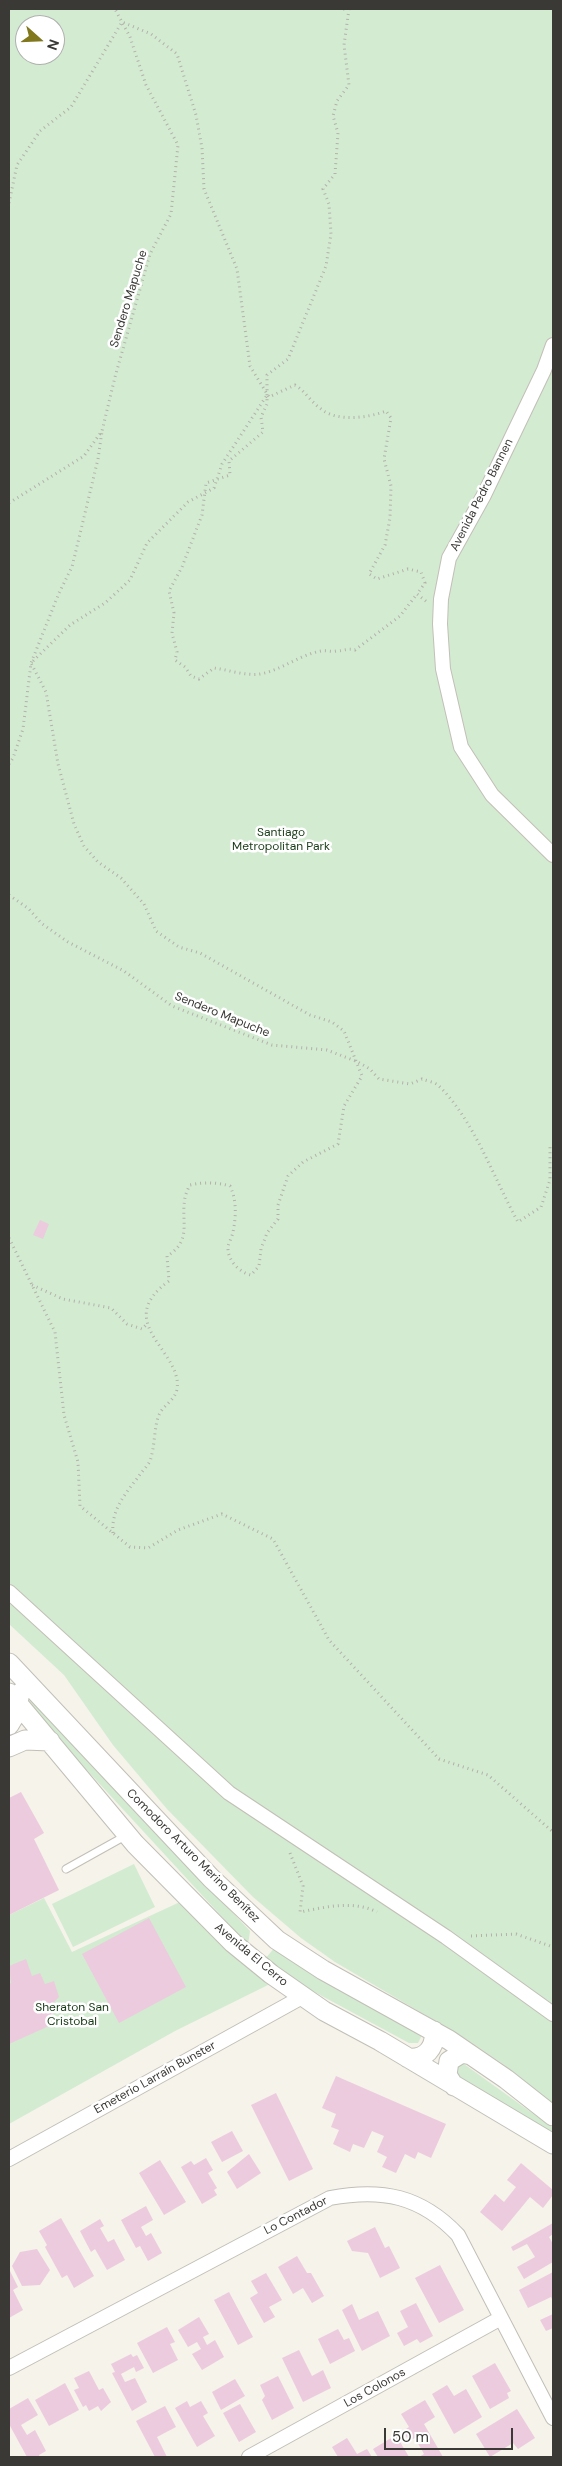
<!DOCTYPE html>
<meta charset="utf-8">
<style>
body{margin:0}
#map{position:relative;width:562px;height:2466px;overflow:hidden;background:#f5f3ea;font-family:"DM Sans",sans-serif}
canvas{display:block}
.frame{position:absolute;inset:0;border:10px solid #3a3936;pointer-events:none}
.north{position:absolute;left:15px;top:15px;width:50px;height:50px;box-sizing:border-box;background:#fff;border:1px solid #b0b0af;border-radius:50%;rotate:110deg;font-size:14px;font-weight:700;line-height:20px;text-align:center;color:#3a3936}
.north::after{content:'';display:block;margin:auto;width:18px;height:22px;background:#81771c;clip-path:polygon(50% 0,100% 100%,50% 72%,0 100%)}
.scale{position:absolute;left:384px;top:2428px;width:129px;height:22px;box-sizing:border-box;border:2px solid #3a3936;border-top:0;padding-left:6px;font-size:15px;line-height:18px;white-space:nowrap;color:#3a3936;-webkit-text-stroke:4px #fff;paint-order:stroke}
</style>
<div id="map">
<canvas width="562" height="2466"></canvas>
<div class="frame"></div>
<div class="north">N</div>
<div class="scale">50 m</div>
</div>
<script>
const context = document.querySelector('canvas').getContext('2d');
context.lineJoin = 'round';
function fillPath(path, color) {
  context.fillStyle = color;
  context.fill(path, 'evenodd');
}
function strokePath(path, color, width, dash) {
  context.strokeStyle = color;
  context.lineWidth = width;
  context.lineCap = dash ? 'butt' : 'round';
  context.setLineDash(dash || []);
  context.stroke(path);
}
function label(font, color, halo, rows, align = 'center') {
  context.font = font + ' "DM Sans",sans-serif';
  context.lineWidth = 5;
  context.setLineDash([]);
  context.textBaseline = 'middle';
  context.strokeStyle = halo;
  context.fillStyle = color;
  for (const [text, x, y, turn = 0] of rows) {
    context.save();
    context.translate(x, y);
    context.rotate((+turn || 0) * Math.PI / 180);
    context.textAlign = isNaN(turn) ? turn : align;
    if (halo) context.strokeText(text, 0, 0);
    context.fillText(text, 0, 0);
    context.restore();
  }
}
fillPath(new Path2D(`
 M 9,9 L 553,9 L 553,2108 L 503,2064 L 466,2039 L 335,1962 L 301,1938 L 253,1897 L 167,1809 L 113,1745 L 64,1675 L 9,1624 ZM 25,25 L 55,25 L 55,55 L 25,55 Z
 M 30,1699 L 250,1931 L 248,1945 L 26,1704 Z
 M 134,1864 L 155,1907 L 73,1947 L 52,1904 Z
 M 44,1898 L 72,1952 L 180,1902 L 272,1983 L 175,2031 L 9,2124 L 9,1915 Z
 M 276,1946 L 420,2028 L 421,2037 L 418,2043 L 409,2043 L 309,1989 L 265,1959 Z
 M 457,2059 L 553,2128 L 553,2136 L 452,2074 Z`), '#d3ebd1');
fillPath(new Path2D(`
 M 40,1220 L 49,1224 L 43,1239 L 33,1235 Z
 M 21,1792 L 44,1833 L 34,1839 L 59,1890 L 9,1915 L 9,1798 Z
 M 149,1918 L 186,1987 L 119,2023 L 82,1954 Z
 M 26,1959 L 32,1976 L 40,1973 L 45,1984 L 54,1981 L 59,1997 L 52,2004 L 55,2013 L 46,2017 L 49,2026 L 9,2044 L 9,1984 L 11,1983 L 9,1966 Z
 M 336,2076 L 446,2124 L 431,2158 L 418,2152 L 415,2159 L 405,2154 L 396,2173 L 382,2167 L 387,2157 L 377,2152 L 384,2136 L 372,2131 L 364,2148 L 353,2144 L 350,2152 L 333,2144 L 339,2130 L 331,2127 L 336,2114 L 322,2108 Z
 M 276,2093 L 313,2169 L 289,2181 L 251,2105 Z
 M 232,2131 L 243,2151 L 222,2162 L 211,2142 Z
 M 249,2154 L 261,2173 L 237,2189 L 227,2172 Z
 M 206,2158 L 213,2170 L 208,2173 L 217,2188 L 214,2190 L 217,2195 L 202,2204 L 181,2167 L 191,2161 L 194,2165 Z
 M 160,2160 L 186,2202 L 164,2215 L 139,2173 Z
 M 521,2163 L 553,2190 L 553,2195 L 543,2208 L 530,2197 L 502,2231 L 480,2212 L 495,2194 L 504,2202 L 516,2187 L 507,2180 Z
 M 146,2206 L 153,2220 L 141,2227 L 146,2236 L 151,2233 L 162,2253 L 148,2261 L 140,2246 L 136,2248 L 121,2220 Z
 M 61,2218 L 94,2276 L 74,2288 L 67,2275 L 62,2278 L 45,2247 L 47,2245 L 39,2231 Z
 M 100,2219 L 104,2226 L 100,2228 L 108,2242 L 114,2239 L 125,2260 L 107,2270 L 95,2249 L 91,2252 L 80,2231 Z
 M 553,2223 L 553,2234 L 549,2237 L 553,2244 L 553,2262 L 524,2279 L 517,2267 L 535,2257 L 527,2244 L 513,2251 L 511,2247 Z
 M 375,2227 L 385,2248 L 389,2246 L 400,2268 L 380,2278 L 368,2253 L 352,2251 L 347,2241 Z
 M 37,2249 L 50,2270 L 40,2285 L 22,2286 L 12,2266 L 20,2252 Z
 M 297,2256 L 307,2273 L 311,2273 L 324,2296 L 312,2303 L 303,2288 L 293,2294 L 278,2267 Z
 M 440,2265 L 464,2310 L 439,2323 L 415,2278 Z
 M 9,2269 L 18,2287 L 13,2290 L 23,2310 L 9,2318 Z
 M 553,2272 L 553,2301 L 551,2297 L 528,2308 L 519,2290 Z
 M 266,2273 L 282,2300 L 269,2307 L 275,2317 L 264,2323 L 250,2298 L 258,2293 L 251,2281 Z
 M 229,2292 L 253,2337 L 238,2345 L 214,2300 Z
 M 416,2303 L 433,2336 L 420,2343 L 417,2339 L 404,2346 L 397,2333 L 408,2327 L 400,2311 Z
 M 352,2304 L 359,2320 L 378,2311 L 390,2336 L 362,2351 L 342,2310 Z
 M 553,2314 L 553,2328 L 546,2331 L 540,2320 Z
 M 199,2317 L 209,2334 L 203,2337 L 207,2345 L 215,2340 L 224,2357 L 202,2370 L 192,2354 L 201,2349 L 197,2342 L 188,2347 L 178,2330 Z
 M 167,2327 L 175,2342 L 170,2344 L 178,2360 L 153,2373 L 137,2343 Z
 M 338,2329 L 344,2340 L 349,2338 L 355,2351 L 330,2364 L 318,2339 Z
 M 299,2350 L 312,2376 L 323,2370 L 331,2388 L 303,2402 L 282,2358 Z
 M 131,2354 L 133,2357 L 137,2355 L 144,2368 L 136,2372 L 134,2367 L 121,2374 L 125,2382 L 135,2378 L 147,2402 L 132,2411 L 112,2373 L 115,2372 L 111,2364 Z
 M 495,2363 L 511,2391 L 507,2393 L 509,2398 L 490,2409 L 472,2376 Z
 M 89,2371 L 99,2390 L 103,2388 L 111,2402 L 101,2411 L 98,2406 L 89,2411 L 86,2405 L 83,2407 L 74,2390 L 79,2388 L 74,2378 Z
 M 278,2376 L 294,2408 L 272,2420 L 262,2400 L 265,2396 L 260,2385 Z
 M 235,2379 L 245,2396 L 221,2410 L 212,2392 Z
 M 65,2383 L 79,2410 L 49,2426 L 35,2400 Z
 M 447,2385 L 454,2396 L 466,2389 L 482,2417 L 454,2434 L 432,2394 Z
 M 28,2398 L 38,2415 L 21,2425 L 27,2435 L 35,2430 L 46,2451 L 39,2455 L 40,2457 L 27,2457 L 9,2424 L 9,2409 Z
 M 425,2400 L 435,2417 L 424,2424 L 443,2457 L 419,2457 L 424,2454 L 415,2438 L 409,2441 L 403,2431 L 409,2427 L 401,2414 Z
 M 187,2401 L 190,2407 L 201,2401 L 208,2413 L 203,2416 L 215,2436 L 197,2447 L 175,2408 Z
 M 240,2404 L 256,2432 L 239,2442 L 223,2413 Z
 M 165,2406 L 176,2427 L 157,2437 L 167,2457 L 155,2457 L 136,2421 Z
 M 517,2409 L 535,2438 L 518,2449 L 513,2443 L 490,2457 L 476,2434 Z
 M 396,2435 L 409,2457 L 378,2457 L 373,2449 Z
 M 347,2438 L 357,2454 L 367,2449 L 372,2457 L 338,2457 L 332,2447 Z`), '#edcbde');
const lane = new Path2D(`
 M 66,1869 L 127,1835`);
const street = new Path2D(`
 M 553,345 L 544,370 L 484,495 L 449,558 L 441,599 L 440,624 L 443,669 L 461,747 L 492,795 L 553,855
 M 9,1592 L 229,1793 L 446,1937 L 553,2014
 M 9,2159 L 302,1997
 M 9,2368 L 330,2198 C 382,2188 421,2196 458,2235 L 553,2418
 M 249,2457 L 501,2318`);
const secondary = new Path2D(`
 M 9,1663 L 211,1878 L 277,1940 L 323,1970 L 449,2040 L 506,2079 L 553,2116
 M 9,1693 L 135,1844 L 233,1943 L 271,1974 L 324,2011 L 380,2041 L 553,2144
 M 9,1725 L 15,1715 L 20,1693
 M 9,1747 L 25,1740 L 50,1741
 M 408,2058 C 425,2060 436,2048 434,2031
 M 454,2086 L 447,2075 L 449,2061 L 462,2053 L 471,2055`);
strokePath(lane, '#c2bfb7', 9);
strokePath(street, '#c2bfb7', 16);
strokePath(secondary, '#c2bfb7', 21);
strokePath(new Path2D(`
 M 344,9 L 348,12
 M 349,9 L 344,45 L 349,85 L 337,101 L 333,116 L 338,133 L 335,174 L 323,189 L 329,204 L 331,234 L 326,266 L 288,359 L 267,375 L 267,404 L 261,417 L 263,432 L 229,461 L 230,475 L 206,483 L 202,515 L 182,567 L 169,591 L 174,613 L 172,633 L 177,652 L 175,660 L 185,667 L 191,676 L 199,679 L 214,668 C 229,670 245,676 260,674 C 282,670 299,655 321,651 C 326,650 331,652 336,651 C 344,651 347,648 355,650 L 400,616 L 417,594
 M 9,203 L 17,165 L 40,131 L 71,107 L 122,22 L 151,34 L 177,54 L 196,115 L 202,148 L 204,189 L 237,269 L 250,366 L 269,397 L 295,385 C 305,391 311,402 321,409 C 337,422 368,418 386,411 L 391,418 L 384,459 L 391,486 L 390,518 L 385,545 L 369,574 L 377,579 L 408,569 L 421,572 L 425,583 L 417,594 L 427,602
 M 9,503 L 84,456 L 102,431 L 115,377 L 150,254 L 171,214 L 178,145 L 146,85 L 130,37 L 115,9
 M 9,764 L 13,758 L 23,729 L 31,663 L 59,593 L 72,567 L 98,459 L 102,431
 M 9,895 L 29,909 L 41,923 L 68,942 L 124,971 L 172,1006 L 272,1045 L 327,1050 L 358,1062 L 370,1069 L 379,1079 L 410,1084 L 422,1079 C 427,1081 435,1082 439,1086 C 474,1120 494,1179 518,1222 L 541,1207 L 550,1180 L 550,1147 L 553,1146
 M 9,1238 L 55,1332 L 64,1415 L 78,1462 L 80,1506 L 130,1547 L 148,1548 L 178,1530 L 222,1514 L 273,1539 L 329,1640 L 439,1759 L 488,1775 L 553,1832
 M 32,1285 L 63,1299 L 111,1308 L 127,1324 L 142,1329 L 147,1324
 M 113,1533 C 111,1510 125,1494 139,1476 C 142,1471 147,1467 150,1461 C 155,1448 154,1423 160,1413 C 165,1404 175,1400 177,1389 C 183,1351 111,1323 169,1281 L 167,1256 C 198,1238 174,1212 190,1185 C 204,1182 216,1182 230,1186 C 237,1200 236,1217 233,1232 C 232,1237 229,1242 228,1247 C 227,1260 240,1273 251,1275 L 259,1266 L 261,1249 L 267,1233 L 278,1219 L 278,1205 L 288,1176 L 303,1162 L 338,1144 L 344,1106 L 362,1076 L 344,1031 L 332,1022 L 310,1015 L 200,953 L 179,947 L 156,931 L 144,904 L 121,878 L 98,862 L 84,846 L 74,824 L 58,764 L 46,692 L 31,663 L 70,625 L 105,603 L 130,580 L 147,543 L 188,502 L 214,488 L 222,464 L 267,395
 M 290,1853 L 303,1886 L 300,1912 C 326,1907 353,1900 377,1912
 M 471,1936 L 516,1934 L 553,1947`), '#b3b1aa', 3, [1, 4]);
strokePath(lane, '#fff', 7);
strokePath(street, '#fff', 14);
strokePath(secondary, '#fff', 19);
label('12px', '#3a3936', '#fff', [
 ["Sendero Mapuche",129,299,-73],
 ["Avenida Pedro Bannen",482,495,-63],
 ["Sendero Mapuche",222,1015,22],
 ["Comodoro Arturo Merino Benítez",193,1856,45],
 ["Avenida El Cerro",251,1955,40],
 ["Emeterio Larraín Bunster",155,2078,-29],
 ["Lo Contador",296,2216,-27],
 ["Los Colonos",375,2388,-29]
]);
label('12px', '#163a15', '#fff', [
 ["Santiago",281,833],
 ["Metropolitan Park",281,847],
 ["Sheraton San",72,2008],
 ["Cristobal",72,2022]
]);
</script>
